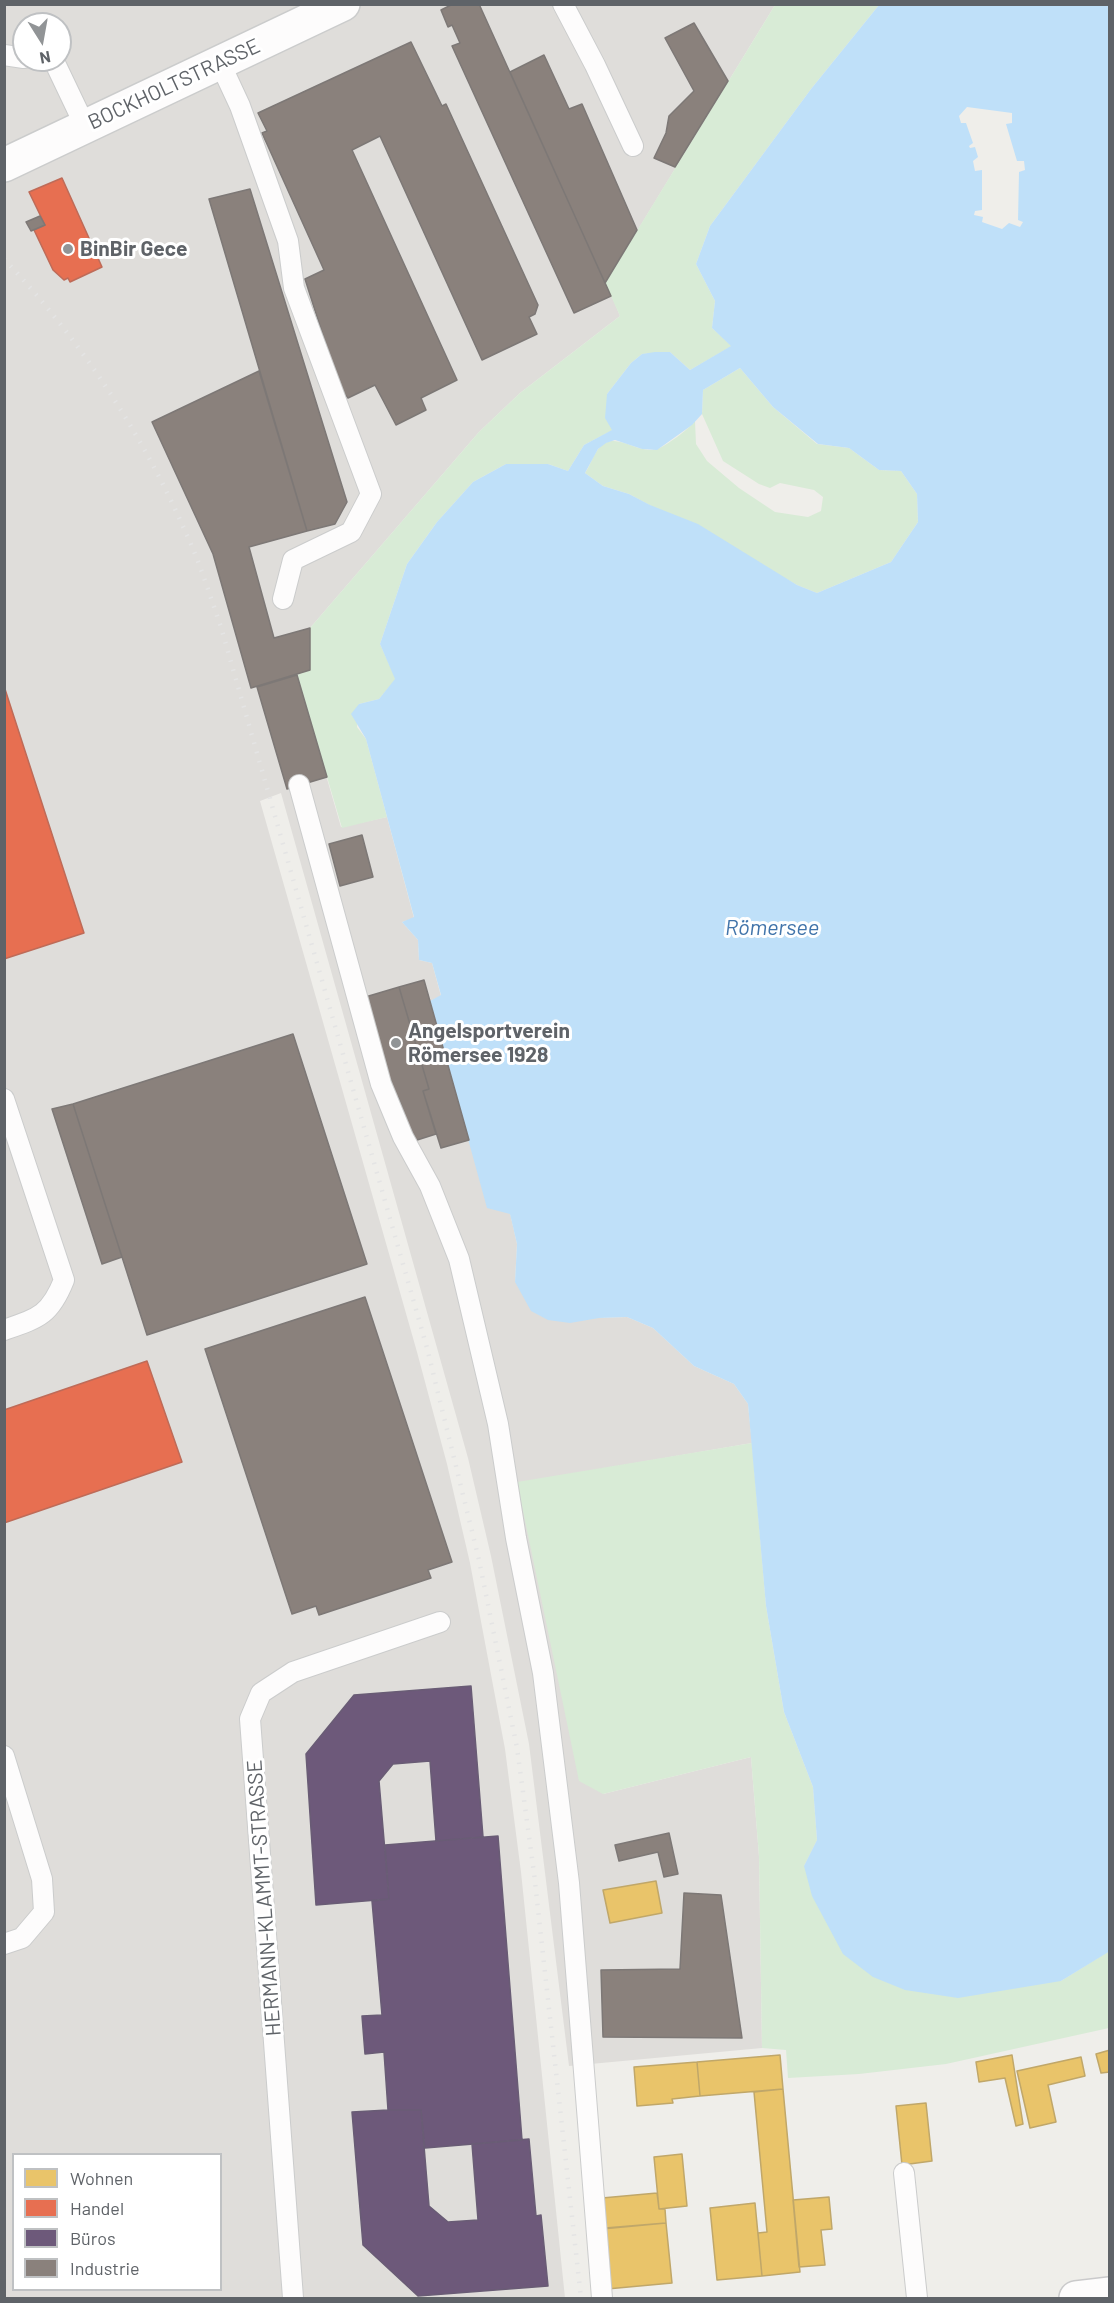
<!DOCTYPE html>
<meta charset="utf-8">
<style>
body{margin:0}
#map{position:relative;width:1114px;height:2303px;overflow:hidden;background:#efeeea;font-family:Barlow,sans-serif}
canvas{display:block}
.frame{position:absolute;inset:0;border:6px solid #5f6368;pointer-events:none}
.legend{position:absolute;left:12px;top:2153px;width:210px;height:138px;box-sizing:border-box;background:#fff;border:2px solid #bfc1c3;margin:0;padding:8px 10px;list-style:none;font-size:18px;color:#5f6368}
.legend li{display:flex;align-items:center;gap:12px;height:30px}
.legend b{width:30px;border:2px solid #bfc1c3}
.north{position:absolute;left:12px;top:12px;width:60px;height:60px;box-sizing:border-box;background:#fff;border:2px solid #bfc1c3;border-radius:50%;rotate:169deg;font-size:16px;font-weight:700;line-height:24px;text-align:center;color:#5f6368}
.north::after{content:'';display:block;margin:auto;width:21px;height:27px;background:#919496;clip-path:polygon(50% 0,100% 100%,50% 72%,0 100%)}
</style>
<div id="map">
<canvas width="1114" height="2303"></canvas>
<div class="frame"></div>
<ul class="legend">
<li><b style="height:16px;background:#e9c46a"></b>Wohnen</li>
<li><b style="height:16px;background:#e76f51"></b>Handel</li>
<li><b style="height:16px;background:#6d597a"></b>Büros</li>
<li><b style="height:16px;background:#8a817c"></b>Industrie</li>
</ul>
<div class="north">N</div>
</div>
<script>
const context = document.querySelector('canvas').getContext('2d');
context.lineJoin = 'round';
function fillPath(path, color) {
  context.fillStyle = color;
  context.fill(path, 'evenodd');
}
function strokePath(path, color, width, dash) {
  context.strokeStyle = color;
  context.lineWidth = width;
  context.lineCap = dash ? 'butt' : 'round';
  context.setLineDash(dash || []);
  context.stroke(path);
}
function label(font, color, halo, rows, align = 'center') {
  context.font = font + ' Barlow,sans-serif';
  context.lineWidth = 6;
  context.setLineDash([]);
  context.textBaseline = 'middle';
  context.strokeStyle = halo;
  context.fillStyle = color;
  for (const [text, x, y, turn = 0] of rows) {
    context.save();
    context.translate(x, y);
    context.rotate((+turn || 0) * Math.PI / 180);
    context.textAlign = isNaN(turn) ? turn : align;
    if (halo) context.strokeText(text, 0, 0);
    context.fillText(text, 0, 0);
    context.restore();
  }
}
fillPath(new Path2D(`
 M 5,5 L 775,5 L 606,282 L 620,316 L 520,393 L 479,432 L 310,628 L 310,670 L 297,675 L 341,827 L 387,817 L 414,918 L 402,922 L 418,940 L 419,960 L 432,963 L 441,996 L 430,1001 L 470,1144 L 510,1213 L 517,1244 L 515,1282 L 599,1318 L 627,1317 L 653,1328 L 694,1366 L 734,1384 L 748,1404 L 752,1443 L 518,1483 L 603,1794 L 751,1757 L 759,1856 L 762,2048 L 569,2066 L 529,1744 L 491,1556 L 468,1458 L 281,793 L 260,801 L 417,1352 L 447,1464 L 470,1563 L 505,1749 L 521,1872 L 565,2298 L 5,2298 ZM 24,24 L 60,24 L 60,60 L 24,60 ZM 14,2154 L 220,2154 L 220,2290 L 14,2290 Z`), '#dfddda');
fillPath(new Path2D(`
 M 775,5 L 879,5 L 811,89 L 710,226 L 696,264 L 715,301 L 712,328 L 732,346 L 690,370 L 670,352 L 642,354 L 631,363 L 607,394 L 613,430 L 584,445 L 568,471 L 548,464 L 506,464 L 473,482 L 437,522 L 407,564 L 380,644 L 396,679 L 379,699 L 359,704 L 357,727 L 366,739 L 387,817 L 342,828 L 297,675 L 310,670 L 310,628 L 479,432 L 520,393 L 620,316 L 605,283 Z
 M 740,368 L 773,407 L 817,444 L 849,448 L 879,470 L 901,471 L 917,494 L 918,522 L 891,562 L 817,593 L 797,585 L 629,494 L 603,486 L 585,473 C 590,466 593,455 599,448 C 615,429 637,455 657,449 C 665,447 690,428 695,421 L 696,444 L 707,461 L 739,488 L 775,512 L 808,517 L 821,511 L 823,497 L 814,490 L 780,483 L 770,488 L 759,484 L 723,461 L 702,414 L 703,390 Z
 M 752,1443 L 766,1606 L 784,1712 L 813,1787 L 817,1840 L 804,1866 L 1061,1981 L 1109,1951 L 1109,2028 L 946,2064 L 859,2074 L 788,2078 L 786,2050 L 762,2048 L 759,1856 L 751,1757 L 603,1794 L 579,1781 L 517,1482 Z`), '#d8ebd6');
fillPath(new Path2D(`
 M 879,5 L 1109,5 L 1110,1951 L 1061,1981 L 958,1998 L 905,1990 L 873,1977 L 843,1954 L 812,1896 L 804,1866 L 817,1840 L 813,1787 L 784,1712 L 766,1606 L 748,1404 L 734,1384 L 694,1366 L 653,1328 L 627,1317 L 599,1318 L 570,1323 L 548,1320 L 531,1311 L 515,1282 L 517,1244 L 510,1214 L 487,1208 L 430,1001 L 441,995 L 432,963 L 419,960 L 418,940 L 402,922 L 414,917 L 366,739 L 351,714 L 359,704 L 379,699 L 395,679 L 380,644 L 407,564 L 437,522 L 473,482 L 506,464 L 548,464 L 568,471 L 584,445 L 612,430 L 605,418 L 607,394 L 631,363 L 642,354 L 655,352 L 670,352 L 690,370 L 731,346 L 712,328 L 715,301 L 696,264 L 710,226 L 811,89 ZM 967,107 L 1012,113 L 1012,123 L 1006,124 L 1017,161 L 1024,161 L 1025,170 L 1019,172 L 1018,220 L 1023,222 L 1020,227 L 1009,223 L 1002,229 L 982,222 L 983,217 L 974,215 L 975,211 L 982,210 L 982,170 L 975,171 L 973,161 L 978,157 L 975,147 L 970,148 L 969,146 L 973,143 L 966,123 L 961,123 L 959,116 ZM 740,368 L 773,407 L 818,444 L 849,448 L 879,470 L 901,471 L 917,494 L 918,522 L 891,562 L 817,593 L 797,585 L 698,524 L 650,505 L 629,494 L 603,486 L 585,473 L 598,449 L 606,443 L 615,440 L 642,449 L 657,450 L 692,425 L 702,414 L 703,390 Z`), '#bfe0f9');
const homes = new Path2D(`
 M 656,1881 L 662,1913 L 610,1923 L 603,1890 Z
 M 1110,2050 L 1110,2072 L 1101,2073 L 1096,2054 Z
 M 780,2055 L 783,2089 L 700,2096 L 697,2062 Z
 M 1012,2055 L 1023,2124 L 1016,2126 L 1005,2078 L 979,2082 L 976,2062 Z
 M 1081,2057 L 1085,2076 L 1048,2085 L 1056,2122 L 1030,2128 L 1017,2071 Z
 M 697,2062 L 700,2096 L 672,2099 L 673,2103 L 637,2106 L 634,2067 Z
 M 783,2089 L 800,2272 L 762,2276 L 758,2233 L 767,2232 L 754,2092 Z
 M 926,2103 L 932,2161 L 902,2165 L 896,2106 Z
 M 682,2154 L 687,2206 L 659,2209 L 654,2157 Z
 M 657,2193 L 659,2209 L 665,2209 L 666,2223 L 605,2228 L 602,2198 Z
 M 829,2197 L 832,2229 L 821,2230 L 825,2265 L 799,2267 L 793,2200 Z
 M 755,2203 L 762,2276 L 717,2280 L 710,2208 Z
 M 666,2223 L 672,2283 L 607,2289 L 602,2229 Z`);
fillPath(homes, '#e9c46a');
strokePath(homes, '#c0a769', 1.5);
const shops = new Path2D(`
 M 62,178 L 102,267 L 70,282 L 68,278 L 64,280 L 53,270 L 34,230 L 45,225 L 29,192 Z
 M 4,686 L 84,933 L 4,959 Z
 M 147,1361 L 182,1462 L 4,1523 L 4,1410 Z`);
fillPath(shops, '#e76f51');
strokePath(shops, '#be6b58', 1.5);
const offices = new Path2D(`
 M 471,1686 L 483,1837 L 436,1841 L 430,1761 L 393,1764 L 379,1781 L 389,1899 L 316,1905 L 306,1754 L 354,1695 Z
 M 498,1836 L 522,2140 L 425,2148 L 421,2110 L 388,2110 L 384,2052 L 365,2054 L 362,2016 L 382,2015 L 372,1901 L 389,1899 L 385,1845 Z
 M 388,2110 L 421,2110 L 429,2206 L 448,2222 L 478,2220 L 472,2144 L 529,2139 L 536,2216 L 541,2215 L 548,2286 L 418,2296 L 363,2245 L 352,2112 Z`);
fillPath(offices, '#6d597a');
strokePath(offices, '#695c75', 1.5);
const industry = new Path2D(`
 M 453,4 L 479,4 L 611,296 L 574,313 L 452,46 L 460,43 L 452,25 L 448,27 L 441,10 Z
 M 694,23 L 728,81 L 675,167 L 654,158 L 666,133 L 669,116 L 694,91 L 665,38 Z
 M 411,42 L 442,106 L 446,104 L 538,305 L 535,314 L 529,317 L 537,334 L 482,360 L 380,136 L 352,150 L 457,380 L 421,398 L 426,410 L 396,425 L 375,385 L 348,398 L 340,389 L 305,279 L 324,270 L 262,133 L 267,131 L 258,113 Z
 M 544,55 L 569,109 L 582,104 L 637,230 L 605,283 L 510,72 Z
 M 250,189 L 347,502 L 335,524 L 307,531 L 209,199 Z
 M 40,216 L 45,225 L 31,231 L 26,222 Z
 M 259,371 L 307,531 L 249,547 L 274,638 L 310,628 L 310,670 L 251,688 L 213,554 L 152,422 Z
 M 297,675 L 327,777 L 287,789 L 257,687 Z
 M 362,835 L 373,877 L 340,886 L 329,844 Z
 M 424,980 L 469,1140 L 441,1148 L 423,1091 L 429,1089 L 399,987 Z
 M 399,987 L 429,1089 L 423,1091 L 436,1134 L 414,1141 L 398,1097 L 392,1098 L 362,998 Z
 M 293,1034 L 367,1264 L 147,1335 L 73,1104 Z
 M 73,1104 L 122,1257 L 102,1264 L 52,1109 Z
 M 365,1297 L 452,1562 L 428,1570 L 431,1578 L 319,1615 L 316,1606 L 292,1614 L 205,1349 Z
 M 669,1833 L 678,1874 L 664,1877 L 658,1852 L 619,1861 L 615,1845 Z
 M 684,1893 L 721,1895 L 742,2038 L 603,2037 L 601,1970 L 680,1969 Z`);
fillPath(industry, '#8a817c');
strokePath(industry, '#7d7876', 1.5);
const service = new Path2D(`
 M 563,4 L 595,65 L 633,146
 M 4,55 L 24,58
 M 44,60 L 54,61 L 85,126
 M 220,63 L 240,106 L 288,241 L 294,288 L 371,494 L 351,532 L 293,560 L 283,599
 M 299,785 L 381,1084 L 403,1137 L 430,1186 L 459,1259 L 498,1424 L 516,1538 L 543,1673 L 569,1883 L 602,2298
 M 4,1099 L 64,1280 C 50,1315 39,1318 4,1330
 M 4,1756 L 42,1879 L 44,1912 L 22,1938 L 4,1944
 M 904,2173 L 917,2298
 M 293,2298 L 250,1719 L 261,1693 L 293,1672 L 440,1622`);
const tertiary = new Path2D(`
 M 4,165 L 343,4`);
const secondary = new Path2D(`
 M 1076,2298 L 1110,2294`);
strokePath(service, '#cbcccc', 22);
strokePath(tertiary, '#cbcccc', 36);
strokePath(secondary, '#cacacb', 36);
strokePath(service, '#fdfcfc', 20);
strokePath(tertiary, '#fdfcfc', 33);
strokePath(secondary, '#fdfcfc', 33);
strokePath(new Path2D(`
 M 4,259 C 80,339 142,433 186,533 C 200,563 210,596 221,627 L 427,1348 L 479,1560 L 517,1748 L 534,1873 L 581,2298`), '#e4e4e4', 4.5, [1.5, 8]);
for (const [x, y, r, color] of [
 [68,249,6,"#919496"],
 [396,1043,6,"#919496"]
]) {
  const dot = new Path2D();
  dot.arc(x, y, r, 0, 2 * Math.PI);
  context.fillStyle = color;
  context.fill(dot);
  strokePath(dot, '#fff', 2);
}
label('21px', '#5f6368', '#fff', [
 ["BOCKHOLTSTRASSE",174,84,-25],
 ["HERMANN-KLAMMT-STRASSE",264,1898,-94]
]);
label('bold 21px', '#5f6368', '#fff', [
 ["BinBir Gece",80,249],
 ["Angelsportverein",408,1031],
 ["Römersee 1928",408,1055]
], 'left');
label('italic 22px', '#4174aa', '#fff', [
 ["Römersee",772,928]
]);
</script>
